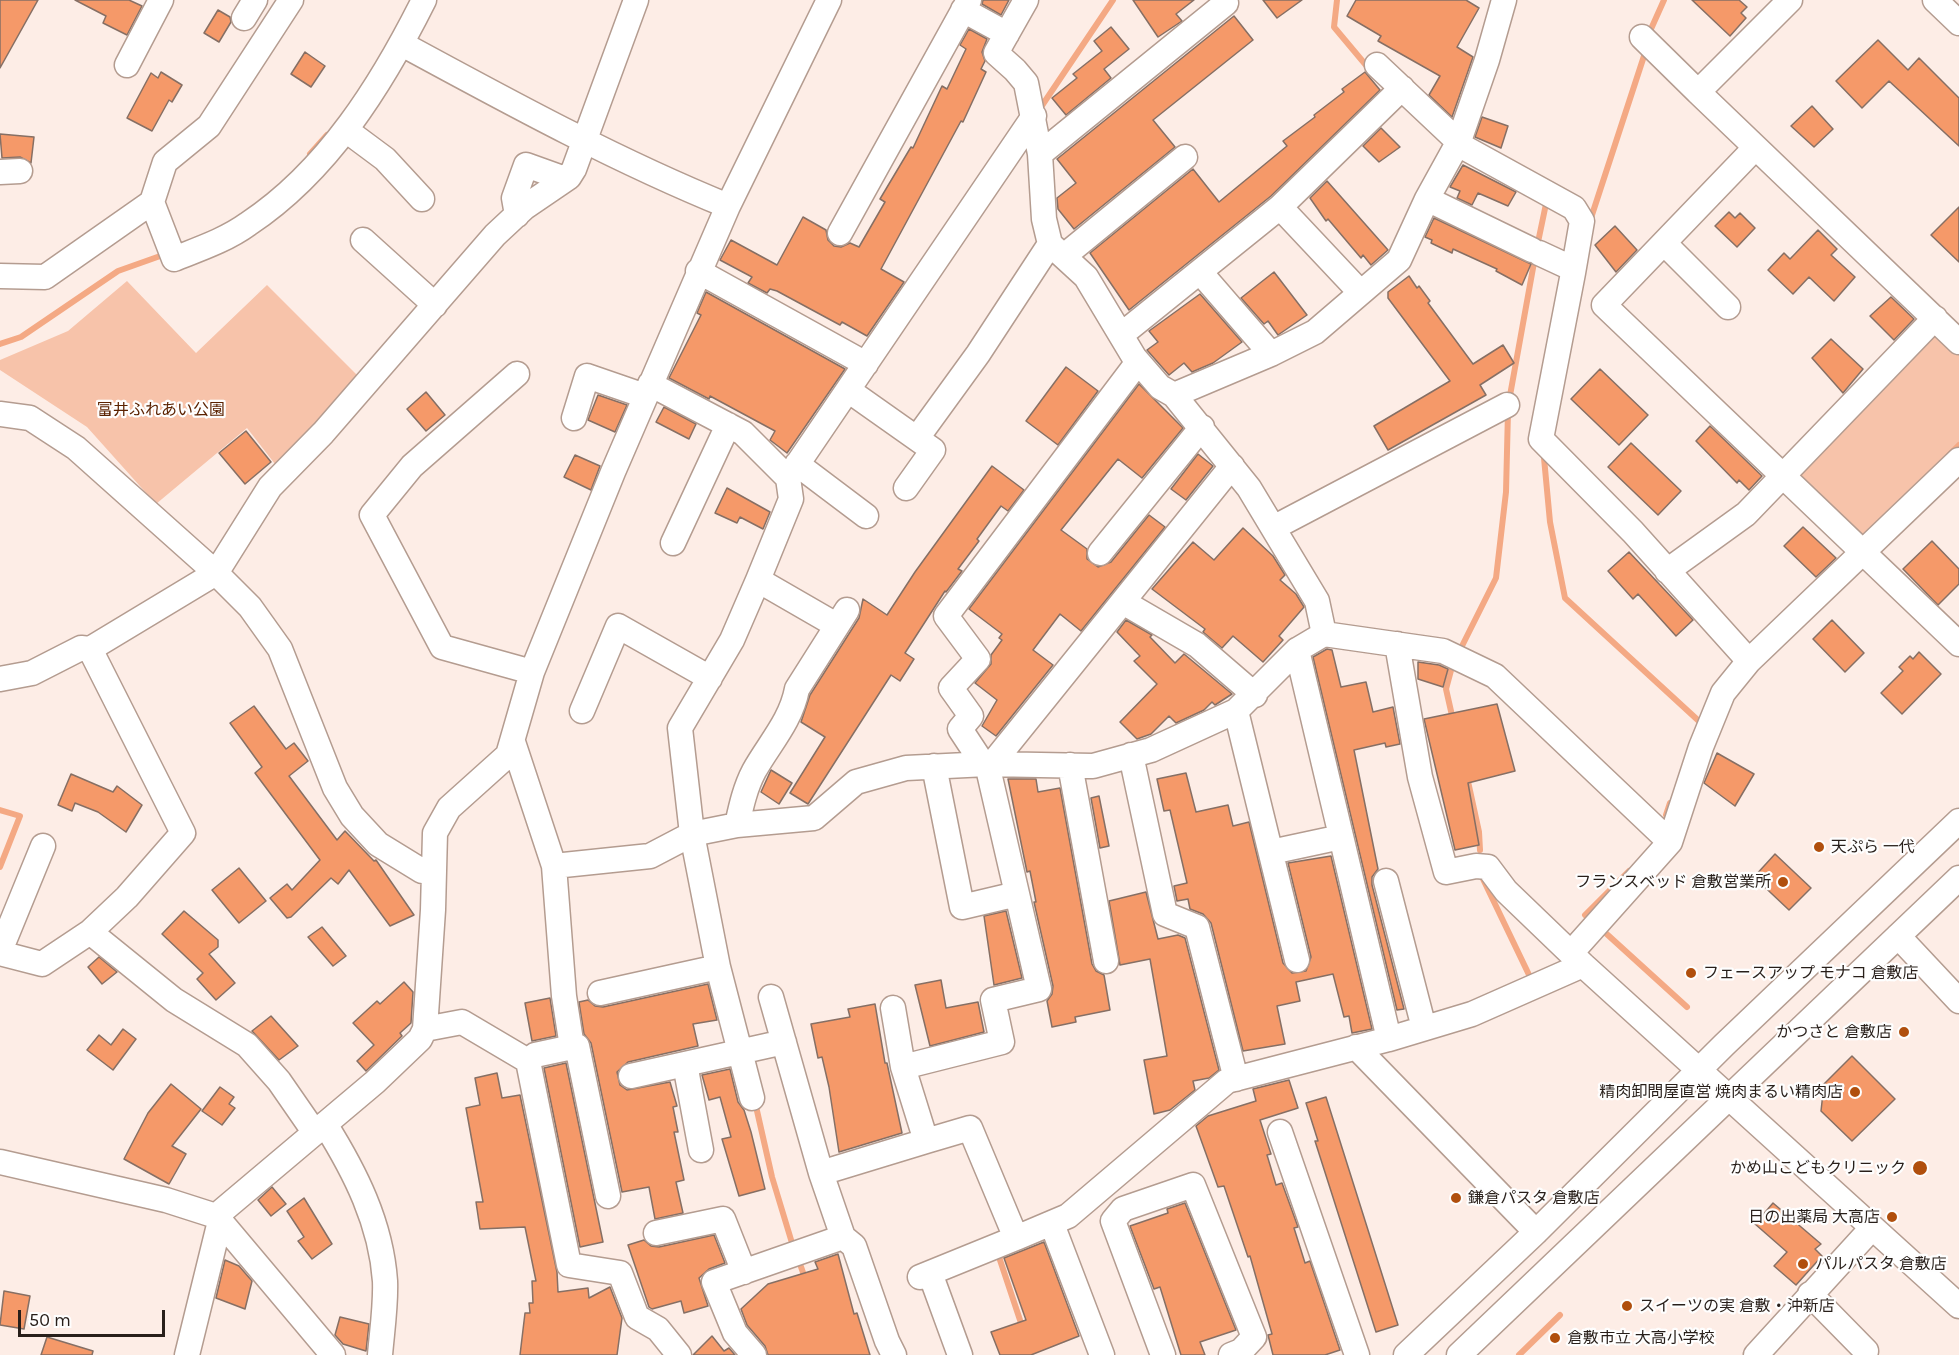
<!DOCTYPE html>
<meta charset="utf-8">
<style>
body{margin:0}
#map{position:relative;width:1959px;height:1355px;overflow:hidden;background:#fdede6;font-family:Karla,sans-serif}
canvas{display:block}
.scale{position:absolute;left:18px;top:1310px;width:147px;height:27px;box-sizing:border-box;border:3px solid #281f1a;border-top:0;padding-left:8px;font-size:18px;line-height:21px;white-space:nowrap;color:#281f1a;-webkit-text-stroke:4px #fefefe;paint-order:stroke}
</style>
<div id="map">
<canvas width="1959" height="1355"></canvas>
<div class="scale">50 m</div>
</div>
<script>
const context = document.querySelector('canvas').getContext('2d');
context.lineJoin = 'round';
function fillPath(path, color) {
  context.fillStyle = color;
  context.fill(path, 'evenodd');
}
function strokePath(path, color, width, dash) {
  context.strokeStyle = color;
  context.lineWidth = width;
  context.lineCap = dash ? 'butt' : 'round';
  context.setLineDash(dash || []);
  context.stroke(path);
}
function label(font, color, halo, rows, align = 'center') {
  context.font = font + ' Karla,"Noto Sans JP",sans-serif';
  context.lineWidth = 4.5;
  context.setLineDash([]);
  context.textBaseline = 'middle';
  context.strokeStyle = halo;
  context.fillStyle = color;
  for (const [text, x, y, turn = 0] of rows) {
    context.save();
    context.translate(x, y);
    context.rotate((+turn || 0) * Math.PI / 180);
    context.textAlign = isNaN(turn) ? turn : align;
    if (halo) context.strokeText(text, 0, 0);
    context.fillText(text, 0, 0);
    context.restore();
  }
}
fillPath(new Path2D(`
 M 127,281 L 196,353 L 267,285 L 358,376 L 320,420 L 275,464 L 247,428 L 156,504 L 87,427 L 0,370 L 0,360 L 68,331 Z
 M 1935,333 L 1959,355 L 1959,444 L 1864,538 L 1797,475 Z`), '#f7c3aa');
strokePath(new Path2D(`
 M 1337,0 L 1334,27 L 1370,70
 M 1651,29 L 1664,0
 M 1039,110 L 1113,0
 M 310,154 L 327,135
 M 1590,221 L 1644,56
 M 1537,247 L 1547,199
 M 0,344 L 21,337 L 118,271 L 163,255
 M 1509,401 L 1535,257
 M 1949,455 L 1959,445
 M 1544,458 L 1550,522 L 1565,598 L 1701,723 L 1699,726
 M 1460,650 L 1496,578 L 1506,492 L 1508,411
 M 1453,720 L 1446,689 L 1453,663
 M 1467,777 L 1479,832 L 1480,850
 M 0,810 L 20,816 L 0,867
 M 1666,815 L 1670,803
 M 1483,879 L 1531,979
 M 1591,921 L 1585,915 L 1629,871
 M 1599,927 L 1687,1007
 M 755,1102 L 772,1177 L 792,1243
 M 1005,1254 L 999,1257 L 1023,1329
 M 800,1264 L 806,1281
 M 1519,1355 L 1560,1315`), '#f4a984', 6);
const building = new Path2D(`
 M 0,0 L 38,0 L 0,68 Z
 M 75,0 L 129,0 L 142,6 L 127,35 L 103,23 L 106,16 Z
 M 983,0 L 1009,0 L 1001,15 L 982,4 Z
 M 1133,0 L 1194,0 L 1176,14 L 1182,21 L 1158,37 Z
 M 1263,0 L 1302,0 L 1277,18 Z
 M 1356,0 L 1466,0 L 1479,8 L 1457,47 L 1473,57 L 1452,117 L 1429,95 L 1440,76 L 1378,41 L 1381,36 L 1347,16 Z
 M 1692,0 L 1739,0 L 1747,7 L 1741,13 L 1746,18 L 1730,36 Z
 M 218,10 L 230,17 L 231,22 L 219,42 L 204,33 Z
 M 1234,16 L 1253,40 L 1153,120 L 1175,147 L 1074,229 L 1058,209 L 1057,198 L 1076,183 L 1057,159 Z
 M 1111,27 L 1129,49 L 1104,69 L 1111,78 L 1066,115 L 1052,98 L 1077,78 L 1073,74 L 1102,51 L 1094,41 Z
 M 969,29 L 987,39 L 982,52 L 985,61 L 981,69 L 986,72 L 963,122 L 961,121 L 881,269 L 904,282 L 867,336 L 842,322 L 840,325 L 777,291 L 770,289 L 767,293 L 748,283 L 752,277 L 720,260 L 731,240 L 777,265 L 803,217 L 826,230 L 828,240 L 834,246 L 841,247 L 850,243 L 859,247 L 885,202 L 880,199 L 911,147 L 913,148 L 942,86 L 947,89 L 966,49 L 960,45 Z
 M 1878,40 L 1908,70 L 1919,58 L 1959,98 L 1959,146 L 1889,81 L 1862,108 L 1836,81 Z
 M 305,52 L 325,66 L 311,87 L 291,74 Z
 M 161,72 L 182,85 L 172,102 L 169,100 L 152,131 L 127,118 L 151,73 L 158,78 Z
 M 1365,72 L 1380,90 L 1271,196 L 1129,310 L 1090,253 L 1193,169 L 1219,202 L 1287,146 L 1283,141 L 1315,117 L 1314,115 L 1344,92 L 1342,89 Z
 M 1812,106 L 1833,129 L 1814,147 L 1791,126 Z
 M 1482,117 L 1508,126 L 1501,148 L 1475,137 Z
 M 1381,128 L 1400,147 L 1379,162 L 1363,146 Z
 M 0,134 L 34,137 L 31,163 L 20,157 L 2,158 Z
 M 1463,165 L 1516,192 L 1508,206 L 1478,193 L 1472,205 L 1457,198 L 1460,191 L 1450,187 Z
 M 1327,181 L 1388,250 L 1371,265 L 1363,255 L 1361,258 L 1328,219 L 1326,221 L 1310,198 Z
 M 1959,207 L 1959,262 L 1931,235 Z
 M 1729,212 L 1735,218 L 1740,213 L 1755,228 L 1737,247 L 1715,226 Z
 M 1434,218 L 1531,264 L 1522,285 L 1496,271 L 1497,269 L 1453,249 L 1452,253 L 1431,243 L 1432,240 L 1425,237 Z
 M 1615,226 L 1637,250 L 1616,272 L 1595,245 Z
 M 1818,230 L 1837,249 L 1831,255 L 1855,277 L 1834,301 L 1809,277 L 1793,294 L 1768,270 L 1784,253 L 1790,259 Z
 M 1274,272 L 1307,315 L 1278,335 L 1268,321 L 1264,324 L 1241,298 Z
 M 1409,276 L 1417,288 L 1419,286 L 1430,301 L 1428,303 L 1473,364 L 1503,345 L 1514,363 L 1480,385 L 1486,395 L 1388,450 L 1374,426 L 1450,381 L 1388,298 L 1388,292 Z
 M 706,292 L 845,369 L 787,453 L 770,440 L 775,431 L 710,396 L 709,399 L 669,378 L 701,315 L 697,313 Z
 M 1200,294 L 1242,342 L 1213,363 L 1192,372 L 1184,363 L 1169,375 L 1147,350 L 1158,342 L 1149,331 Z
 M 1891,297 L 1914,319 L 1894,340 L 1870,316 Z
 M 1831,339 L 1863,369 L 1843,393 L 1812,358 Z
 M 1066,367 L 1098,391 L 1058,445 L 1026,421 Z
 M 1600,369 L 1648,415 L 1619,445 L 1571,399 Z
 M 1139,384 L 1183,428 L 1142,478 L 1118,459 L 1061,530 L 1087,549 L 1087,559 L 1098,567 L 1111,562 L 1149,515 L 1165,527 L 1081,631 L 1060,614 L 1033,650 L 1053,665 L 996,736 L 982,726 L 997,700 L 975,683 L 991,664 L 991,655 L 1002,640 L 999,638 L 1002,634 L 969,609 Z
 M 426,392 L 445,415 L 426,431 L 407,409 Z
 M 598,395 L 627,405 L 615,432 L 588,420 Z
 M 664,407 L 696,424 L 689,439 L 656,422 Z
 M 1710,426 L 1762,476 L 1749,490 L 1739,480 L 1737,483 L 1696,441 Z
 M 246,431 L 271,462 L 245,484 L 219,453 Z
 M 1631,443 L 1681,491 L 1658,515 L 1608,467 Z
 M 1198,454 L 1213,466 L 1186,500 L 1171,489 Z
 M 575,455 L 600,466 L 591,490 L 564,477 Z
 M 992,466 L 1024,490 L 1008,511 L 1001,506 L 977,539 L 979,541 L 958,569 L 962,571 L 946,592 L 945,591 L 905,653 L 914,659 L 900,681 L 891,675 L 808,804 L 790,793 L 825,737 L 801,722 L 810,695 L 859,618 L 863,599 L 887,615 L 915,572 Z
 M 727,488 L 770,512 L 763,529 L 740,517 L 737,523 L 715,513 Z
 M 1803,527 L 1836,558 L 1816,577 L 1784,546 Z
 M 1243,528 L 1273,556 L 1285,575 L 1280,580 L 1296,594 L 1304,607 L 1279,636 L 1283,640 L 1263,662 L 1233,636 L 1222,648 L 1203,632 L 1205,629 L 1152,589 L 1193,542 L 1214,560 Z
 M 1932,541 L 1959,569 L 1959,584 L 1938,605 L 1903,569 Z
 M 1629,552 L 1693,620 L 1676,636 L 1638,594 L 1633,599 L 1608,571 Z
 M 1126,620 L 1152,635 L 1150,637 L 1175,663 L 1184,654 L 1232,694 L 1215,705 L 1212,702 L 1204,710 L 1176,723 L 1169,716 L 1151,734 L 1137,739 L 1120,722 L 1157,684 L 1134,661 L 1140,656 L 1117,632 Z
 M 1832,620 L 1864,653 L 1845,672 L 1813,639 Z
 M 1327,649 L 1332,650 L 1341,687 L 1366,682 L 1373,712 L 1393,707 L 1400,744 L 1386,747 L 1385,743 L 1354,750 L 1378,869 L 1372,877 L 1372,885 L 1404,1009 L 1397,1010 L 1313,657 Z
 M 1919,652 L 1941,674 L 1902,714 L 1881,693 L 1903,671 L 1899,667 L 1910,656 L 1913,659 Z
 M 1418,662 L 1439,665 L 1448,669 L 1443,687 L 1418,679 Z
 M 1497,704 L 1515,771 L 1468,783 L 1479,845 L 1455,850 L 1424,719 Z
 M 254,706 L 286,749 L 294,743 L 308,761 L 289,776 L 337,840 L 345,831 L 374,861 L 376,860 L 414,915 L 390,926 L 349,870 L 338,884 L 331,878 L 291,917 L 287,918 L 270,898 L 287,884 L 292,890 L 320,860 L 255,773 L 262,767 L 230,723 Z
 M 1717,753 L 1754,774 L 1735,806 L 1704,783 Z
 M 771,770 L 792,783 L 779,804 L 761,792 Z
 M 1186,773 L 1196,812 L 1228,805 L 1233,826 L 1249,822 L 1283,963 L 1292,973 L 1306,971 L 1311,957 L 1288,863 L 1331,856 L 1372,1029 L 1352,1033 L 1349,1016 L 1344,1017 L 1333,974 L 1296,982 L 1300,1001 L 1277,1006 L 1285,1044 L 1243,1051 L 1211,923 L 1203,914 L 1190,909 L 1188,899 L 1177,901 L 1174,886 L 1187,883 L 1170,810 L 1164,811 L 1157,779 Z
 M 71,774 L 113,792 L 117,786 L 142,805 L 126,832 L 98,812 L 75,803 L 72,811 L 58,805 Z
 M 1008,779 L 1036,779 L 1038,792 L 1060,788 L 1092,964 L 1096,971 L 1104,975 L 1110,1010 L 1075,1017 L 1076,1022 L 1052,1027 L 1047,1001 L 1052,994 L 1053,986 L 1034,902 L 1036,902 L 1030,871 L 1027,872 Z
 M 1099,796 L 1109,846 L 1100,848 L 1091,798 Z
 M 1775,854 L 1811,888 L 1789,910 L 1754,877 Z
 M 239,868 L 266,901 L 239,923 L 212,890 Z
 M 1146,892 L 1158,939 L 1178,935 L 1185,938 L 1219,1070 L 1209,1078 L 1193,1081 L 1195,1090 L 1170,1110 L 1154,1114 L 1144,1060 L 1167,1056 L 1150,959 L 1120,965 L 1109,901 Z
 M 184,911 L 218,940 L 218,947 L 209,954 L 235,983 L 216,1000 L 197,979 L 203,973 L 162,934 Z
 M 1006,911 L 1022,978 L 994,985 L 984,916 Z
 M 322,927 L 346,956 L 333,966 L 308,937 Z
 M 99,957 L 117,972 L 102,984 L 88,967 Z
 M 941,980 L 946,1008 L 978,1002 L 984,1032 L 930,1046 L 915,985 Z
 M 404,982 L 413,992 L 411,1023 L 400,1033 L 402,1036 L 366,1071 L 357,1061 L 374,1045 L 353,1023 L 377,1001 L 380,1004 Z
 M 708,984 L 717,1020 L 693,1024 L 698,1046 L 628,1062 L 617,1072 L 620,1085 L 627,1090 L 670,1082 L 677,1106 L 673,1107 L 678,1132 L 674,1132 L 684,1180 L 676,1182 L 683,1213 L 655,1219 L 649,1187 L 622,1192 L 591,1043 L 584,1034 L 579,1002 L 588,1000 L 595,1006 L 603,1007 Z
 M 550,998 L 556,1036 L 532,1041 L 525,1003 Z
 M 875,1004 L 885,1063 L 887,1063 L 902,1133 L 839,1152 L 829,1087 L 822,1057 L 818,1058 L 811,1024 L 850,1017 L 848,1009 Z
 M 271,1016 L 298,1046 L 279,1060 L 252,1031 Z
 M 123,1029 L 136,1039 L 113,1070 L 87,1050 L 99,1035 L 111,1045 Z
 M 1852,1056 L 1895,1099 L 1852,1141 L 1821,1111 L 1824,1084 Z
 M 566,1063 L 603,1242 L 580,1247 L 544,1068 Z
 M 730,1069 L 738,1102 L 744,1110 L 751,1132 L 765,1189 L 739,1196 L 722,1139 L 731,1137 L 720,1097 L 709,1100 L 702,1075 Z
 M 497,1073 L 502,1098 L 520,1095 L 557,1272 L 558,1292 L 588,1288 L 589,1298 L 610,1287 L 622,1318 L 617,1355 L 520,1355 L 525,1313 L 530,1313 L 529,1303 L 533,1303 L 532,1281 L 536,1281 L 525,1227 L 480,1229 L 476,1202 L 483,1202 L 466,1108 L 480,1105 L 475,1078 Z
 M 1289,1080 L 1298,1108 L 1260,1120 L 1271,1154 L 1267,1155 L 1276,1185 L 1282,1183 L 1298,1227 L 1294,1228 L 1305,1263 L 1310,1261 L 1340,1350 L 1325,1355 L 1273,1355 L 1268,1335 L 1272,1334 L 1250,1256 L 1248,1257 L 1224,1186 L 1218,1187 L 1196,1126 L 1208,1116 L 1256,1101 L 1253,1089 Z
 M 171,1084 L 201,1109 L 172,1146 L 186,1154 L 169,1184 L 124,1159 L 148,1113 Z
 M 220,1087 L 234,1097 L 229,1104 L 235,1108 L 222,1125 L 202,1111 Z
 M 1326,1097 L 1398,1325 L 1376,1332 L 1315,1141 L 1318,1141 L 1306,1103 Z
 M 272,1187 L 286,1204 L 271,1216 L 258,1200 Z
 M 304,1198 L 332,1244 L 312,1259 L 298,1241 L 304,1237 L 287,1211 Z
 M 1185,1203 L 1236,1330 L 1200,1342 L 1205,1355 L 1181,1355 L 1160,1287 L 1154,1289 L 1130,1226 L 1168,1213 L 1167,1209 Z
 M 1773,1203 L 1821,1244 L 1815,1249 L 1822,1256 L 1796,1285 L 1774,1266 L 1787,1252 L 1755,1224 Z
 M 714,1235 L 725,1263 L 709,1269 L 699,1278 L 708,1306 L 684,1313 L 681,1301 L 652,1309 L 649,1307 L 628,1245 L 644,1240 L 651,1246 L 659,1247 Z
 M 1044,1242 L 1079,1336 L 1031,1355 L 1000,1355 L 991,1332 L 1026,1320 L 1004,1258 Z
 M 838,1254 L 854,1314 L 857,1313 L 870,1355 L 768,1355 L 765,1346 L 747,1325 L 741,1309 L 768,1284 L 818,1269 L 815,1262 Z
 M 225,1260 L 239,1266 L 252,1281 L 245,1309 L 216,1298 Z
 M 4,1291 L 30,1296 L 24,1329 L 0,1325 Z
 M 340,1317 L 369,1324 L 366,1351 L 343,1344 L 335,1335 Z
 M 712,1336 L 724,1351 L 729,1348 L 735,1355 L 693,1355 Z
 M 47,1337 L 93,1351 L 92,1355 L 41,1355 Z`);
fillPath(building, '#f59969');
strokePath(building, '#866f64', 1.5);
const minor = new Path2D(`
 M 1026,0 L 996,53 L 1015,70 L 1026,83 L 1040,154 L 1044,219 L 1050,244 L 1086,277 L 1134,357 L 1160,387 L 1174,395 L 1249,488 L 1317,601 L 1324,634
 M 1790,0 L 1698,92 L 1959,342
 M 1935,0 L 1959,23
 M 963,10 L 1007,34
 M 244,18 L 255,0
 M 1642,37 L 1698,92
 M 402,44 C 509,102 615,160 728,206
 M 127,65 L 161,0
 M 1377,65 L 1465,148 L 1574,208 L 1582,221 L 1573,273 L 1567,266 L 1539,253
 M 346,130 L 385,159 L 422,199
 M 1755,148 L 1604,305 L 1959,644
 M 1040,154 L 1226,3 L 1224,0
 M 0,172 L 20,171
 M 1427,199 L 1532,250
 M 152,202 L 174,259 C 199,249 226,240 248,224 C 328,171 382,84 424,0
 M 1280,207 L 1360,292
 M 517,215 L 514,198 L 526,165 L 565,179
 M 840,233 L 969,0
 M 363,240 L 435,305
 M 1664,243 L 1728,307
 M 1064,256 L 1185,157
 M 698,271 L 866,364
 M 1200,272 L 1271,354
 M 1573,273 L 1541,439 L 1633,532 L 1749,661
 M 0,276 L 45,277 L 152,202 L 165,162 L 209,126 L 291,0
 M 1121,335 L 1280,207 L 1402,88
 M 517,374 L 412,466 L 372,515 L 442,647 L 532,672
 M 650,384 L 743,433 L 788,478
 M 848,390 L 933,450 L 906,488
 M 1174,395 L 1271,354 L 1315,332 L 1399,260 L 1427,199 L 1459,141 L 1487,60 L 1504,0
 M 0,414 L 30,418 L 76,448 L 216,573 L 250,607 L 280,649 L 335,788 L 352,816 L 378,844 L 422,871 L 434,871
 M 574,418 L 587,376 L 645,396
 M 917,438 L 978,354 L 1050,244
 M 797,464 L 866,516
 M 1273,528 L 1507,405
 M 673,543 L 728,425
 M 1100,553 L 1202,427
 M 1667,571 L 1746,514 L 1935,318
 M 758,580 L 836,625
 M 1123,602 L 1197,645 L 1255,695
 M 1397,644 L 1420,777 L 1446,872 L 1476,866 L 1488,867 L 1506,891 L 1583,965 L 1959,1306
 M 1297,650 L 1389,1039
 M 0,679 L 32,673 L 81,648 L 90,649
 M 582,711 L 618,626 L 710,678
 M 1236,711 L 1297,960
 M 513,742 L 554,866 L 650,856 L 692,834 L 737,825 L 814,818 L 856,782 L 906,768 L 987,764 L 1093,766 L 1151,750 L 1236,711 L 1297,650 L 1324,634 L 1443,651 L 1495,676 L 1670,842
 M 1131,755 L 1165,914 L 1197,927 L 1236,1079
 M 983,764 L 960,729 L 971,716 L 951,688 L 978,659 L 946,616 L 1138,362
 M 987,764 L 1039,989 L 993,1000 L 1002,1042 L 903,1067 L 926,1141 L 970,1128 L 1016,1238 L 1068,1216 L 1227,1081 L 1389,1039 L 1472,1014 L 1583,965
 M 992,764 L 1232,466
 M 1070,765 L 1106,961
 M 934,766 L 962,907 L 1017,894
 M 737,825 C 741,807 745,788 754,771 C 769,744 791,721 797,689 L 847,610
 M 1271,852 L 1341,837
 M 554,866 L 564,996 L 572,1047
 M 1386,881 L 1424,1028
 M 90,932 L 127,897 L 183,833 L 90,649 L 216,573 L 270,487 L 323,433 L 495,235 L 525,207 L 569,177 L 574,169 L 636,0
 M 1898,936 L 1959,1001
 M 0,951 L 43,846
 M 0,953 L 42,964 L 90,932 L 174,1000 L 247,1045 L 279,1081 L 315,1133
 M 1571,953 L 1670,842 L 1701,747 L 1723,693 L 1749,661 L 1959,460
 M 600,993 L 718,967
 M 771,997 L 821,1173 L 843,1237 L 854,1246 L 887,1341 L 894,1355
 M 893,1008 L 903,1067
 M 425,1029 L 462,1022 L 528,1061 L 569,1265 L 620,1273 L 637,1317 L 658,1329 L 679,1355
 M 1356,1047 L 1536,1232
 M 528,1061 L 535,1055 L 577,1046 L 608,1196
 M 685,1064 L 701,1150
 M 631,1076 L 784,1042
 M 752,1098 L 718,967 L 692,834 L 680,728 L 732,640 L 758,580 L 791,499 L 788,478 L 1034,116
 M 325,1124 C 355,1172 381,1223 385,1281 C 386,1305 382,1331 380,1355
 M 1280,1132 L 1357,1355
 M 0,1162 L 166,1200 L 216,1216 L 333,1355
 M 821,1173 L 926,1141
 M 216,1216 L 375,1082 L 420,1039 L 425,1029 L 433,910 L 435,833 L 449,808 L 508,755 L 532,672 L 613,472 L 728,206 L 829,0
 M 1052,1224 L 1102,1355
 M 656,1233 L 723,1219 L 744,1272
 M 930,1273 L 960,1355
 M 920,1277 L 1016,1238
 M 1810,1294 L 1866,1351
 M 187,1355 L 220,1221
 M 754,1355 L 735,1333 L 714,1282 L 843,1237
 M 1163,1355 L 1113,1221 L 1123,1209 L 1193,1185 L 1254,1337 L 1241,1351 L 1231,1355
 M 1406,1355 L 1536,1232 L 1724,1045 L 1959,821
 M 1459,1355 L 1959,878
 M 1756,1355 L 1872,1228`);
strokePath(minor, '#b49c90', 27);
strokePath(minor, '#fff', 24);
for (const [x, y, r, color] of [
 [1819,847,6,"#b04f0d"],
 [1783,882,6,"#b04f0d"],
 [1691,973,6,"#b04f0d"],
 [1904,1032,6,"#b04f0d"],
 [1855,1092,6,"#b04f0d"],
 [1920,1168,8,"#b04f0d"],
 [1456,1198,6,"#b04f0d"],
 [1892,1217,6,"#b04f0d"],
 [1803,1264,6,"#b04f0d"],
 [1627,1306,6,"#b04f0d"],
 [1555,1338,6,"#b04f0d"]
]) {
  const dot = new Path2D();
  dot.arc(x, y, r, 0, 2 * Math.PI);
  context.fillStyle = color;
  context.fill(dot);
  strokePath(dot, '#fefefe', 2);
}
label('16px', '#5b2200', '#fefefe', [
 ["富井ふれあい公園",161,410]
]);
label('16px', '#281f1a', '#fefefe', [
 ["天ぷら 一代",1831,847],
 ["フランスベッド 倉敷営業所",1771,882,"right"],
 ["フェースアップ モナコ 倉敷店",1703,973],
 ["かつさと 倉敷店",1892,1032,"right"],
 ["精肉卸問屋直営 焼肉まるい精肉店",1843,1092,"right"],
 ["かめ山こどもクリニック",1906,1168,"right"],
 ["鎌倉パスタ 倉敷店",1468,1198],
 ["日の出薬局 大高店",1880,1217,"right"],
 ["パルパスタ 倉敷店",1815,1264],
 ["スイーツの実 倉敷・沖新店",1639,1306],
 ["倉敷市立 大高小学校",1567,1338]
], 'left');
</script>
